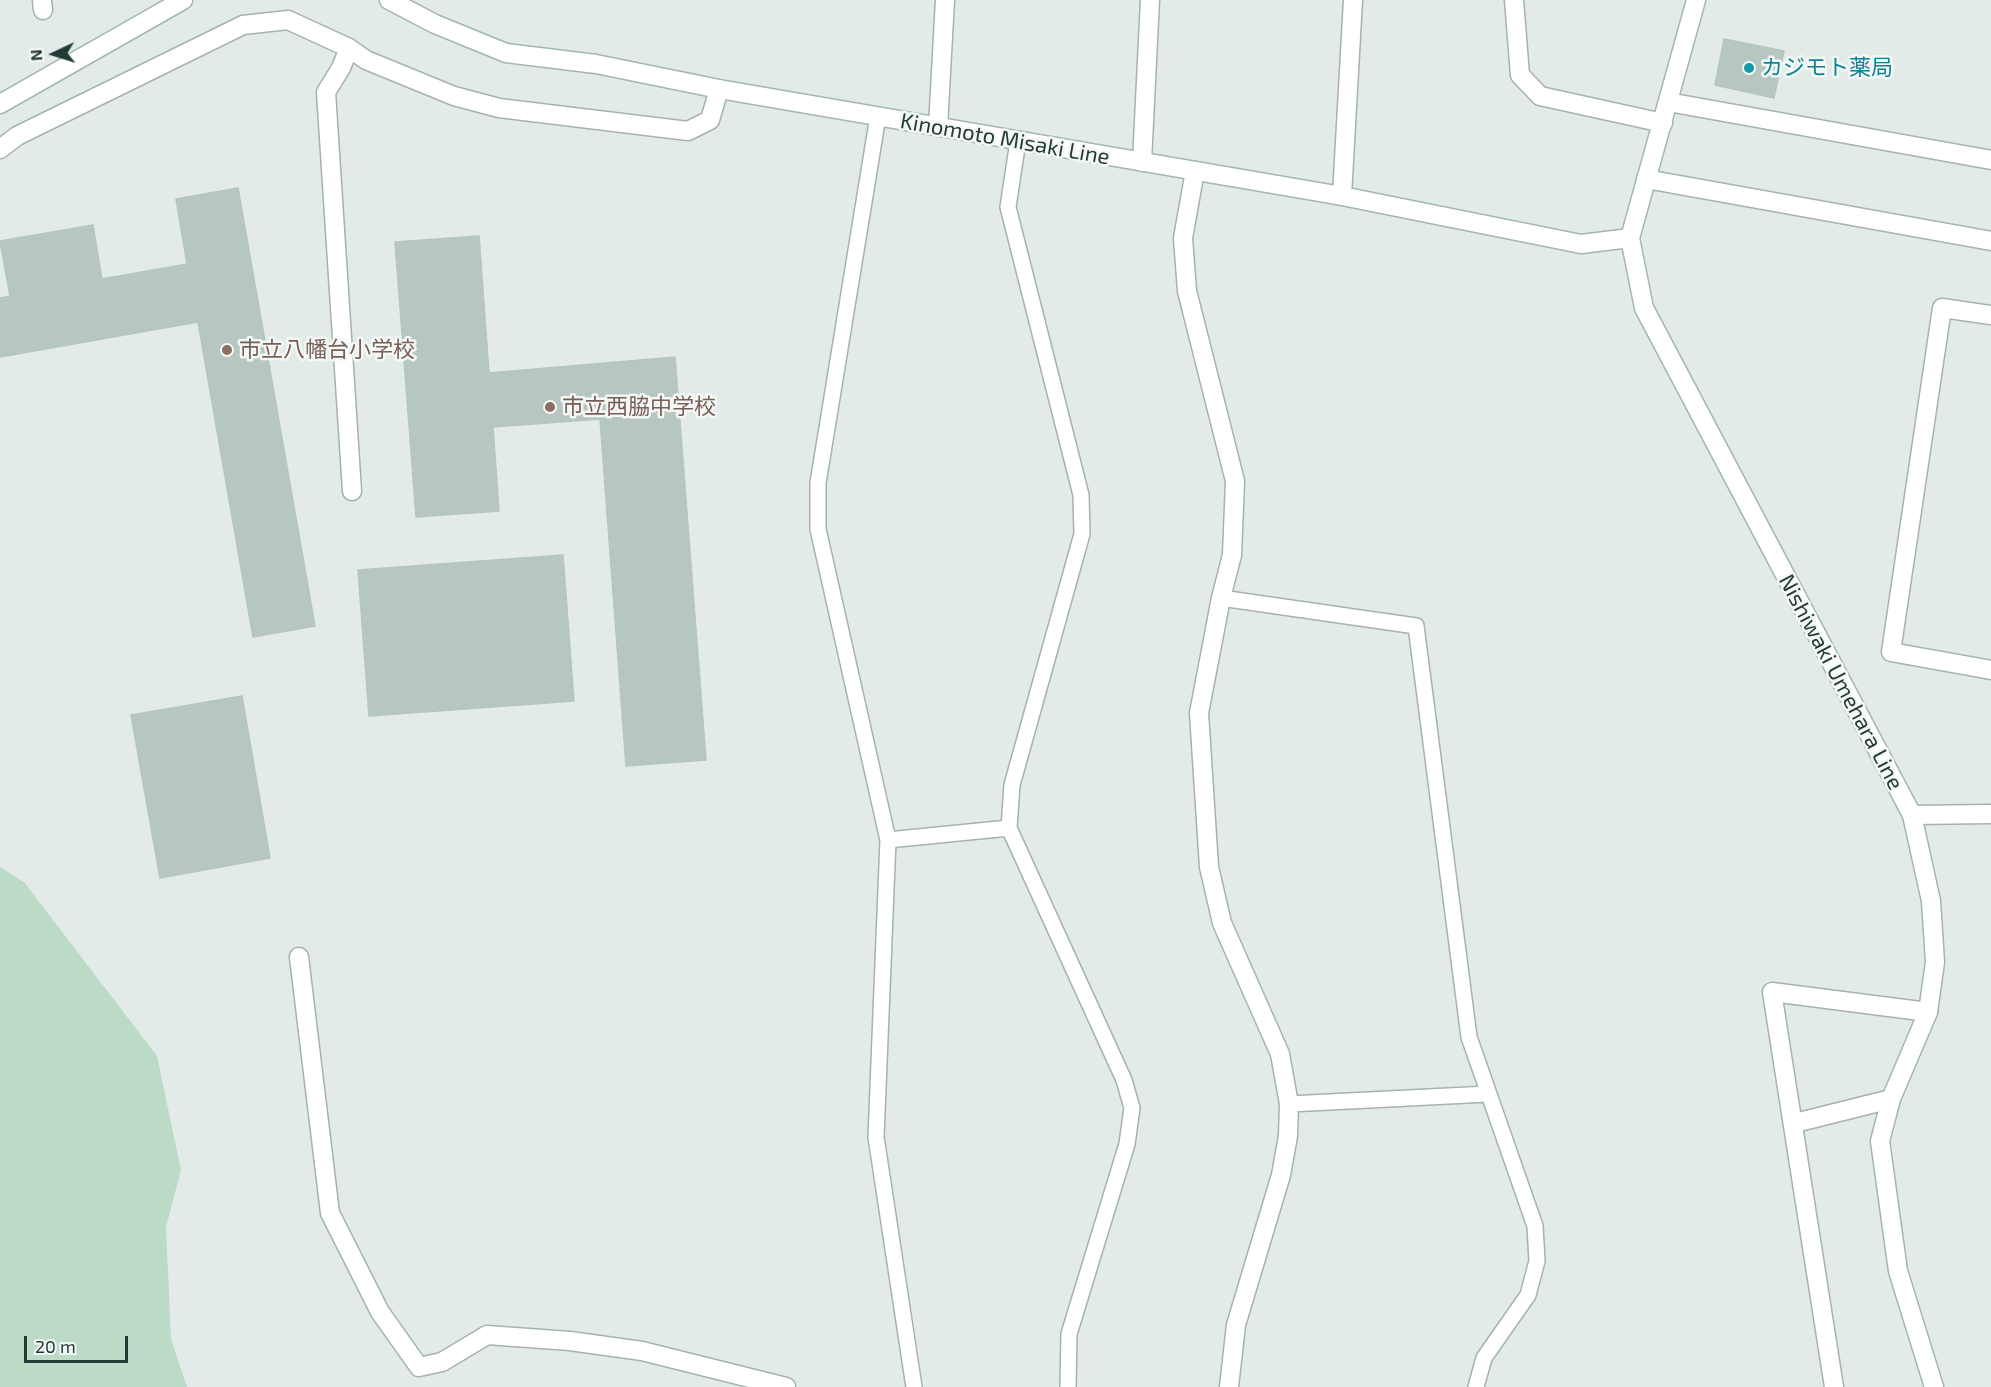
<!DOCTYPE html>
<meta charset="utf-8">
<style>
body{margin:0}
#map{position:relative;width:1991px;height:1387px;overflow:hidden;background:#e2ebe8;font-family:"Exo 2",sans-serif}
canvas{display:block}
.north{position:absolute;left:24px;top:24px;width:60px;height:60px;-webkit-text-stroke:4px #f3f8f6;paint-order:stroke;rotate:266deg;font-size:16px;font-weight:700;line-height:24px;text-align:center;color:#233b36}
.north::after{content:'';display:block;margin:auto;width:21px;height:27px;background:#233b36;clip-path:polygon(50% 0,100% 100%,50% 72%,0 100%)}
.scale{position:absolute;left:24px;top:1336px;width:104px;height:27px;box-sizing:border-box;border:3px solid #233b36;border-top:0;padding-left:8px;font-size:18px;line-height:21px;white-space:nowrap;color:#233b36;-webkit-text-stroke:4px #f3f8f6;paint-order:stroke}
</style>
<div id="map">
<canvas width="1991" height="1387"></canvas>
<div class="north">N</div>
<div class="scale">20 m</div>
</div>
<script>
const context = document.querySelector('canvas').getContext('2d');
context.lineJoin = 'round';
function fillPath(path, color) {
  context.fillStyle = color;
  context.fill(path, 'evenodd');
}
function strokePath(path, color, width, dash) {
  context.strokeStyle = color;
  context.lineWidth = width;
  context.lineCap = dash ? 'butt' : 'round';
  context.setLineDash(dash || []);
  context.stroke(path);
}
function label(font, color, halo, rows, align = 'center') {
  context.font = font + ' "Exo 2","Noto Sans JP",sans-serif';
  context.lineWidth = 5;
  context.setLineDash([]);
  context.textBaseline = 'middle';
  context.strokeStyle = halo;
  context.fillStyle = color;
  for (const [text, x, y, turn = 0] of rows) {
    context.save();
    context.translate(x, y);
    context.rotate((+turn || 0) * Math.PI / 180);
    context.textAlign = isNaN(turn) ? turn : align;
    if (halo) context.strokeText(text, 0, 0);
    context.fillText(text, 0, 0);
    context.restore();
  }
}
fillPath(new Path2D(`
 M 0,867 L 24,882 L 157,1056 L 181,1170 L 166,1227 L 171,1339 L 187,1387 L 0,1387 Z`), '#bcdbc6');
const building = new Path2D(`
 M 1724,39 L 1784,51 L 1774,98 L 1715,85 Z
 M 238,188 L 315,626 L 253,637 L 198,322 L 0,357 L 0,298 L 10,296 L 0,241 L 93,225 L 102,279 L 187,264 L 176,199 Z
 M 479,236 L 489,373 L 675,357 L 706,760 L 626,766 L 600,419 L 493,427 L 499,511 L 416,517 L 395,242 Z
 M 563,555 L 574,701 L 369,716 L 358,570 Z
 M 242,696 L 270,858 L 160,878 L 131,715 Z`);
fillPath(building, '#b8c6c1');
strokePath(building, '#b5c5bf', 1.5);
const service = new Path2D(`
 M 878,116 L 818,483 L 818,529 L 888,840 L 876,1137 L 914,1387
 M 1221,598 L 1416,626 L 1469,1037 L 1535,1226 L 1537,1261 L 1528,1295 L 1484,1358 L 1476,1387
 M 1009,828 L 1124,1080 L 1132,1108 L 1127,1144 L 1069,1334 L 1068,1387
 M 888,840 L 1009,828 L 1012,785 L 1082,534 L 1081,495 L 1008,207 L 1018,141
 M 1289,1104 L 1488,1094`);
const minor = new Path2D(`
 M 42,0 L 43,10
 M 1514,0 L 1520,75 L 1540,96 L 1663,123
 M 1668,102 L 1991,160
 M 938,127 L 945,0
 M 0,149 L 17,136 L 243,25 L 288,20 L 349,48
 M 1142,162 L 1150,0
 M 1195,171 L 1183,238 L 1187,291 L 1235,481 L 1232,555 L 1221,598 L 1199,713 L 1209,867 L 1222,923 L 1280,1054 L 1289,1104 L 1288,1136 L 1281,1175 L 1236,1325 L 1229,1387
 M 1646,179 L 1991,241
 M 1342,196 L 1353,0
 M 1991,315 L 1942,308 L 1891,652 L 1991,670
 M 352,491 L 326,92 L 341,68 L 349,48 L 366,60 L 454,96 L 499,108 L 688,131 L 710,120 L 719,89
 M 1912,815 L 1991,814
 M 299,957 L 330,1213 L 380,1312 L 419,1367 L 442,1362 L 487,1335 L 570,1341 L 642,1351 L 786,1387
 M 1795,1123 L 1891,1099
 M 1834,1387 L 1772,992 L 1928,1012`);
const secondary = new Path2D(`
 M 389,0 L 435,24 L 506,53 L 596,64 L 719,89 L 1342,196 L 1581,244 L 1630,238
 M 1696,0 L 1630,238 L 1644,308 L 1912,815 L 1931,901 L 1935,962 L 1928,1012 L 1891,1099 L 1880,1141 L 1898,1271 L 1934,1387
 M 0,104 L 183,0`);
strokePath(service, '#a5b3af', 18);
strokePath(minor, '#a5b3af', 21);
strokePath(secondary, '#a1b7b0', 21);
strokePath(service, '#fff', 15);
strokePath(minor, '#fff', 18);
strokePath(secondary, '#fff', 18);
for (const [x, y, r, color] of [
 [1749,68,6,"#0f9aa8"],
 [227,350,6,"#8d6e63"],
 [550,407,6,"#8d6e63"]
]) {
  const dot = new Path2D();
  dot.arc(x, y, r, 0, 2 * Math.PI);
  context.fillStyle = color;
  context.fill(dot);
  strokePath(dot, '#f3f8f6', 2);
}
label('22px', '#0d838f', '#f3f8f6', [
 ["カジモト薬局",1761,68]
], 'left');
label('22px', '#233b36', '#f3f8f6', [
 ["Kinomoto Misaki Line",1005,139,10],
 ["Nishiwaki Umehara Line",1841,682,62]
]);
label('22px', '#785e54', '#f3f8f6', [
 ["市立八幡台小学校",239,350],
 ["市立西脇中学校",562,407]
], 'left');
</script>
